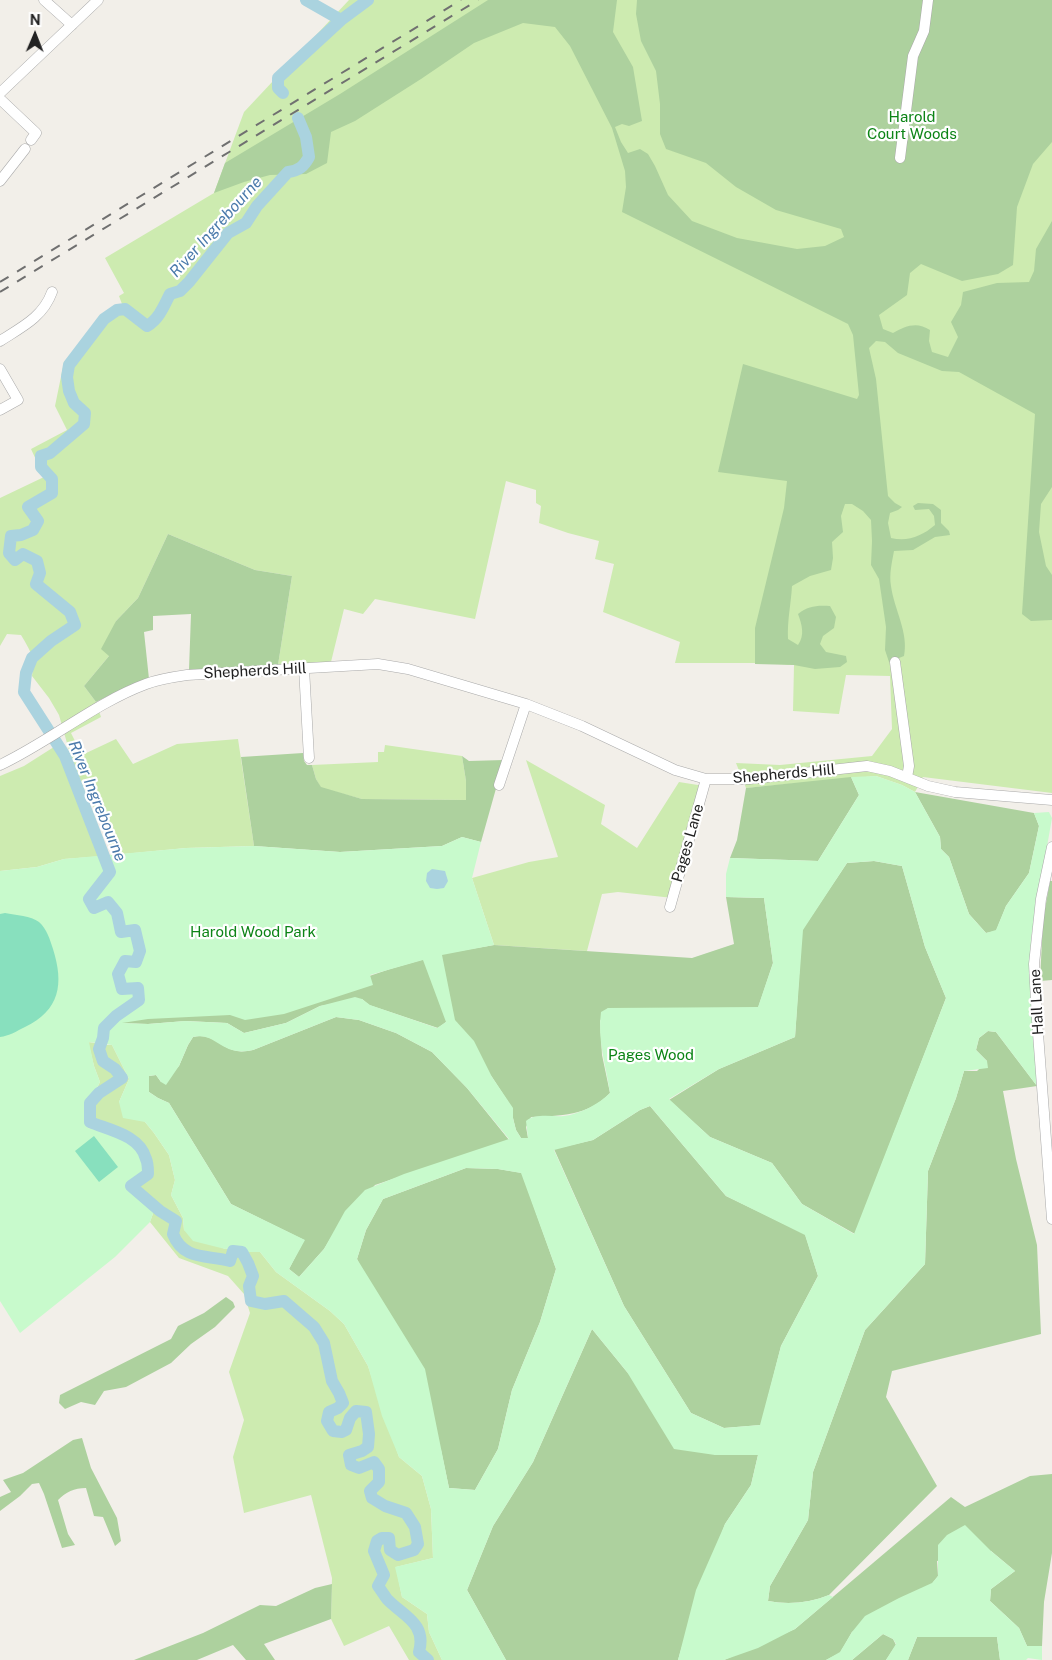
<!DOCTYPE html>
<style>
body{margin:0}
#map{position:relative;width:1052px;height:1660px;overflow:hidden;background:#f2efe9;font-family:"Public Sans",sans-serif}
canvas{display:block}
.north{position:absolute;left:10px;top:10px;width:50px;height:50px;-webkit-text-stroke:4px #fff;paint-order:stroke;rotate:1deg;font-size:14px;font-weight:700;line-height:20px;text-align:center;color:#222}
.north::after{content:'';display:block;margin:auto;width:18px;height:22px;background:#222;clip-path:polygon(50% 0,100% 100%,50% 72%,0 100%)}
</style>
<div id="map">
<canvas width="1052" height="1660"></canvas>
<div class="north">N</div>
</div>
<script>
const context = document.querySelector('canvas').getContext('2d');
context.lineJoin = 'round';
function fillPath(path, color) {
  context.fillStyle = color;
  context.fill(path, 'evenodd');
}
function strokePath(path, color, width, dash) {
  context.strokeStyle = color;
  context.lineWidth = width;
  context.lineCap = dash ? 'butt' : 'round';
  context.setLineDash(dash || []);
  context.stroke(path);
}
function label(font, color, halo, rows, align = 'center') {
  context.font = font + ' "Public Sans",sans-serif';
  context.lineWidth = 4.5;
  context.setLineDash([]);
  context.textBaseline = 'middle';
  context.strokeStyle = halo;
  context.fillStyle = color;
  for (const [text, x, y, turn = 0] of rows) {
    context.save();
    context.translate(x, y);
    context.rotate((+turn || 0) * Math.PI / 180);
    context.textAlign = isNaN(turn) ? turn : align;
    if (halo) context.strokeText(text, 0, 0);
    context.fillText(text, 0, 0);
    context.restore();
  }
}
fillPath(new Path2D(`
 M 349,0 L 1052,0 L 1052,793 L 923,777 L 915,792 L 902,785 L 876,776 L 746,788 L 736,763 L 780,765 L 872,756 L 892,729 L 890,676 L 846,675 L 839,714 L 793,711 L 794,665 L 764,663 L 675,663 L 680,642 L 603,612 L 614,564 L 595,559 L 599,541 L 568,533 L 539,523 L 541,506 L 536,503 L 536,490 L 506,481 L 475,619 L 375,599 L 363,614 L 344,609 L 330,666 L 278,665 L 292,576 L 255,570 L 168,534 L 138,598 L 116,621 L 109,656 L 84,686 L 96,702 L 101,717 L 71,733 L 82,755 L 116,739 L 133,764 L 177,744 L 238,739 L 254,846 L 186,848 L 113,855 L 96,812 L 73,764 L 59,715 L 49,698 L 32,676 C 35,657 31,652 21,635 L 7,634 L 0,646 L 0,498 L 44,477 L 31,449 L 67,430 L 55,406 L 64,362 L 105,315 L 114,307 L 122,304 L 119,296 L 124,293 L 105,258 L 214,193 L 244,112 Z
 M 57,745 L 65,756 L 104,856 L 64,859 L 37,867 L 0,871 L 0,776 L 24,766 Z
 M 385,745 L 462,756 L 466,781 L 466,800 L 362,799 L 321,788 L 316,779 L 312,765 L 378,762 L 378,752 L 384,752 Z
 M 526,760 L 605,805 L 601,824 L 637,848 L 679,782 L 704,786 L 673,898 L 618,892 L 602,894 L 587,951 L 494,945 L 472,878 L 529,862 L 558,857 Z
 M 88,1042 L 108,1045 L 112,1045 L 129,1079 L 119,1102 L 145,1122 L 154,1133 L 169,1155 L 175,1180 L 171,1195 L 183,1218 L 184,1230 L 225,1249 L 238,1247 L 246,1252 L 260,1252 L 276,1272 L 330,1311 L 344,1324 L 368,1366 L 399,1457 L 422,1476 L 431,1509 L 433,1558 L 396,1567 L 402,1597 L 427,1614 L 429,1632 L 442,1660 L 409,1660 L 389,1626 L 344,1646 L 331,1619 L 332,1578 L 311,1495 L 244,1513 L 233,1457 L 244,1420 L 229,1372 L 250,1313 L 244,1294 L 228,1276 L 179,1258 L 150,1222 L 156,1205 L 138,1186 L 103,1122 L 100,1131 L 88,1128 C 79,1103 90,1103 100,1082 L 94,1066 Z`), '#cdebb0');
fillPath(new Path2D(`
 M 488,0 L 617,0 L 613,32 L 633,67 L 642,121 L 629,126 L 622,124 L 615,127 L 621,142 L 628,153 L 640,149 L 648,154 L 655,166 L 668,195 L 692,221 L 737,238 L 797,249 L 825,246 L 844,237 L 841,229 L 776,210 L 736,187 L 706,163 L 666,149 L 660,134 L 660,104 L 656,71 L 641,41 L 636,14 L 637,0 L 1052,0 L 1052,142 L 1033,164 L 1017,207 L 1013,265 L 998,274 L 962,281 L 921,264 L 910,273 L 907,295 L 879,315 L 883,329 L 893,333 C 905,326 917,321 930,330 L 929,341 L 932,352 L 948,357 L 958,337 L 951,322 L 961,305 L 963,292 L 997,283 L 1029,282 L 1034,271 L 1036,249 L 1052,221 L 1052,487 L 1041,504 L 1039,532 L 1046,566 L 1052,575 L 1052,620 L 1031,621 L 1022,614 L 1035,414 L 959,372 L 942,371 L 898,353 L 885,342 L 876,341 L 869,348 L 876,379 L 888,496 L 895,503 L 902,507 L 898,510 L 890,513 L 888,523 L 891,538 C 908,542 922,536 935,525 L 934,516 L 929,509 L 915,510 L 913,506 L 918,503 L 933,504 L 941,510 L 941,523 L 949,531 L 950,535 L 935,537 L 913,550 L 894,551 C 892,562 889,574 891,586 C 894,609 909,633 904,656 L 889,662 L 885,650 L 886,627 L 879,579 L 871,565 L 872,541 L 871,520 L 863,511 L 852,504 L 845,504 L 841,516 L 843,532 L 832,542 L 833,558 L 831,570 L 810,576 L 792,586 C 791,604 787,621 788,639 L 798,645 C 805,635 802,625 798,614 C 808,606 817,605 830,606 L 836,617 L 834,628 L 823,636 L 820,644 L 826,652 L 846,656 L 847,662 L 840,667 L 815,669 L 794,665 L 755,664 L 755,628 L 784,508 L 787,481 L 718,472 L 743,364 L 857,399 L 859,395 L 853,335 L 848,324 L 622,212 L 626,187 L 625,171 L 612,128 L 570,46 L 555,27 L 523,23 L 474,43 L 421,79 L 355,121 L 331,132 L 327,163 L 306,174 L 270,175 L 244,182 L 214,193 L 225,163 L 340,94 Z
 M 168,534 L 255,570 L 292,576 L 278,665 L 189,670 L 191,614 L 153,616 L 153,630 L 144,632 L 149,679 L 128,686 L 96,702 L 84,686 L 109,656 L 101,649 L 116,621 L 138,598 Z
 M 303,753 L 304,761 L 307,765 L 312,765 L 316,779 L 321,787 L 362,799 L 466,800 L 466,781 L 462,756 L 469,761 L 504,760 L 481,842 L 462,837 L 442,846 L 340,852 L 254,846 L 241,757 Z
 M 851,777 L 859,795 L 818,861 L 730,858 L 737,840 L 746,788 Z
 M 915,792 L 1034,813 L 1039,826 L 1029,873 L 1006,906 L 996,931 L 986,933 L 969,914 L 949,857 L 941,849 L 940,837 Z
 M 874,861 L 902,866 L 925,947 L 946,998 L 855,1234 L 802,1204 L 772,1163 L 710,1137 L 669,1100 L 719,1069 L 795,1037 L 802,930 L 847,863 Z
 M 1050,881 L 1052,881 L 1052,980 L 1040,981 L 1043,920 Z
 M 726,897 L 764,898 L 773,963 L 758,1008 L 608,1008 L 600,1021 L 602,1055 L 610,1093 C 589,1116 559,1116 531,1117 L 526,1127 L 528,1138 L 521,1138 L 516,1130 L 513,1118 L 512,1108 L 492,1077 L 446,1022 L 438,1028 L 369,1005 L 362,999 L 320,1006 L 286,1023 L 244,1033 L 227,1023 L 186,1021 L 148,1024 L 117,1023 L 122,1016 L 281,1006 L 390,969 L 442,954 L 494,945 L 692,958 L 734,944 Z
 M 336,1017 L 359,1020 L 396,1033 L 432,1052 L 467,1088 L 509,1140 L 375,1185 L 332,1236 L 324,1249 L 299,1277 L 289,1269 L 304,1240 L 231,1204 L 169,1103 L 158,1098 L 149,1092 L 149,1076 L 156,1075 L 161,1082 L 179,1066 L 188,1045 L 193,1037 C 213,1032 219,1048 237,1051 C 242,1052 248,1051 253,1050 Z
 M 988,1031 L 996,1032 L 1037,1086 L 1003,1091 L 1016,1159 L 1037,1245 L 1041,1334 L 892,1371 L 886,1397 L 937,1486 L 829,1595 C 810,1603 788,1605 768,1601 L 770,1586 L 808,1520 L 813,1472 L 865,1330 L 925,1264 L 928,1171 L 956,1098 L 964,1071 L 977,1071 L 987,1061 L 976,1050 L 979,1038 Z
 M 650,1106 L 726,1196 L 805,1234 L 818,1276 L 781,1346 L 761,1425 L 724,1428 L 691,1413 L 624,1306 L 554,1149 L 593,1140 L 640,1110 Z
 M 466,1168 L 498,1169 L 522,1173 L 556,1269 L 540,1322 L 512,1390 L 498,1449 L 475,1490 L 449,1488 L 441,1450 L 357,1259 L 366,1230 L 383,1199 Z
 M 226,1297 L 233,1302 L 235,1307 L 215,1327 L 191,1344 L 171,1363 L 126,1387 L 104,1391 L 95,1405 L 81,1402 L 65,1409 L 59,1403 L 60,1395 L 171,1339 L 178,1326 L 204,1313 Z
 M 592,1329 L 627,1372 L 715,1455 L 758,1455 L 751,1485 L 725,1524 L 686,1633 L 678,1660 L 506,1660 L 467,1590 L 493,1526 L 533,1462 Z
 M 82,1438 L 91,1468 L 117,1518 L 121,1541 L 115,1546 L 103,1517 L 94,1516 L 86,1488 C 74,1488 66,1492 58,1500 L 68,1534 L 75,1545 L 62,1548 L 44,1494 L 39,1483 L 32,1484 L 20,1496 L 0,1511 L 0,1497 L 11,1492 L 3,1480 L 23,1473 L 73,1440 Z
 M 1052,1474 L 1052,1553 L 1044,1602 L 1042,1646 L 1027,1646 L 1019,1628 L 990,1601 L 991,1589 L 1015,1571 L 991,1551 L 937,1561 L 938,1576 L 932,1584 L 852,1632 L 840,1653 L 826,1660 L 724,1660 L 795,1629 L 951,1497 L 965,1507 L 1030,1476 Z
 M 332,1584 L 331,1619 L 264,1644 L 275,1660 L 246,1660 L 233,1645 L 197,1660 L 134,1660 L 203,1633 L 260,1605 L 276,1606 L 315,1588 Z
 M 883,1634 L 893,1639 L 896,1645 L 886,1660 L 852,1660 Z
 M 917,1637 L 997,1637 L 1000,1660 L 908,1660 Z`), '#add19e');
fillPath(new Path2D(`
 M 876,776 L 902,785 L 915,792 L 940,837 L 941,849 L 949,857 L 969,914 L 986,933 L 996,930 L 1006,906 L 1029,873 L 1039,826 L 1034,813 L 1049,812 L 1052,818 L 1031,938 L 1030,979 L 1037,1086 L 996,1032 L 988,1031 L 979,1038 L 976,1050 L 987,1061 L 988,1068 L 964,1071 L 956,1098 L 928,1171 L 925,1264 L 865,1330 L 813,1472 L 808,1520 L 770,1586 L 768,1601 C 788,1605 810,1603 829,1595 L 833,1597 L 795,1629 L 758,1648 L 724,1660 L 678,1660 L 696,1590 L 725,1524 L 751,1485 L 758,1455 L 715,1455 L 674,1449 L 627,1372 L 592,1329 L 533,1462 L 493,1526 L 467,1590 L 506,1660 L 442,1660 L 429,1632 L 427,1614 L 402,1597 L 395,1567 L 433,1558 L 431,1509 L 422,1476 L 399,1457 L 382,1416 L 368,1366 L 344,1324 L 330,1311 L 276,1272 L 260,1252 L 246,1252 L 238,1247 L 225,1249 L 193,1241 L 184,1230 L 183,1218 L 171,1195 L 175,1180 L 169,1155 L 154,1133 L 145,1122 L 123,1118 L 119,1102 L 129,1079 L 112,1045 L 89,1042 L 94,1066 L 100,1082 C 90,1103 78,1103 88,1128 L 100,1131 L 103,1122 L 136,1137 L 149,1155 L 151,1175 L 138,1186 L 156,1205 L 150,1222 L 115,1257 L 20,1333 L 0,1301 L 0,871 L 37,867 L 64,859 L 186,848 L 254,846 L 340,852 L 442,846 L 462,837 L 481,842 L 472,878 L 494,945 L 442,955 L 455,1020 L 474,1041 L 492,1077 L 513,1108 L 513,1118 L 516,1130 L 521,1138 L 528,1138 L 526,1121 C 535,1113 552,1117 564,1116 C 580,1114 599,1104 610,1093 C 606,1066 597,1039 601,1012 L 608,1008 L 758,1007 L 773,963 L 764,898 L 726,897 L 726,874 L 730,858 L 818,861 L 859,795 L 851,777 ZM 874,861 L 902,866 L 925,947 L 946,998 L 854,1234 L 802,1204 L 772,1163 L 710,1137 L 669,1099 L 719,1069 L 795,1037 L 803,930 L 847,863 ZM 423,960 L 446,1022 L 437,1028 L 370,1005 L 362,999 L 355,997 L 320,1006 L 286,1023 L 244,1033 L 227,1023 L 185,1021 L 148,1024 L 122,1023 L 148,1019 L 230,1015 L 245,1020 L 284,1014 L 373,985 L 370,975 ZM 336,1017 L 359,1020 L 396,1033 L 432,1052 L 467,1088 L 509,1139 L 404,1174 L 365,1190 L 345,1211 L 324,1249 L 299,1277 L 289,1269 L 305,1240 L 231,1204 L 169,1103 L 158,1098 L 149,1092 L 149,1076 L 156,1075 L 161,1082 L 166,1085 L 179,1066 L 188,1045 L 193,1037 C 213,1033 219,1049 237,1051 C 242,1052 248,1051 253,1050 ZM 650,1106 L 726,1196 L 805,1235 L 818,1276 L 781,1346 L 760,1425 L 724,1428 L 691,1413 L 624,1306 L 554,1150 L 593,1140 L 640,1110 ZM 466,1168 L 498,1169 L 521,1173 L 556,1269 L 540,1322 L 512,1390 L 498,1449 L 475,1490 L 449,1488 L 425,1369 L 357,1259 L 366,1230 L 383,1199 Z
 M 965,1525 L 991,1551 L 1015,1571 L 991,1589 L 990,1601 L 1019,1628 L 1027,1646 L 1042,1646 L 1042,1660 L 1028,1658 L 1026,1660 L 1000,1660 L 997,1637 L 917,1637 L 908,1660 L 886,1660 L 896,1644 L 893,1639 L 883,1634 L 852,1660 L 826,1660 L 840,1652 L 852,1632 L 865,1616 L 899,1598 L 932,1583 L 938,1576 L 938,1545 L 947,1535 Z`), '#c8facc');
fillPath(new Path2D(`
 M 5,913 C 16,915 31,916 39,922 C 47,929 50,940 53,949 C 64,984 60,1010 25,1027 C 17,1031 9,1036 0,1037 L 0,914 Z
 M 94,1136 L 118,1167 L 99,1182 L 75,1151 Z`), '#88e0be');
fillPath(new Path2D(`
 M 432,869 L 445,871 L 448,881 L 444,888 L 437,889 L 430,888 L 426,881 L 427,873 Z`), '#aad3df');
strokePath(new Path2D(`
 M 306,0 L 341,20
 M 283,93 L 278,88 L 278,78 L 341,20 L 368,0
 M 298,118 L 306,137 L 309,157 C 304,166 299,171 288,172 L 257,206 L 246,223 L 228,233 L 189,282 L 180,291 L 170,294 C 164,306 159,319 147,326 L 125,309 L 117,310 L 104,319 L 69,365 L 67,377 L 69,391 L 74,403 L 85,413 L 84,424 L 50,453 L 41,456 L 41,467 L 52,479 L 52,493 L 28,507 L 38,521 L 33,530 L 21,535 L 11,536 L 9,553 L 15,560 L 23,554 L 37,561 L 40,573 L 36,584 L 70,612 L 75,625 L 51,641 L 32,658 L 26,673 L 24,692 L 65,756 L 110,872 L 89,899 L 94,908 L 108,902 L 117,913 L 121,932 L 135,930 L 140,951 L 136,962 L 125,961 L 118,974 L 122,989 L 138,988 L 139,1000 L 116,1016 L 104,1028 L 103,1038 L 99,1049 L 103,1061 L 115,1069 L 122,1078 L 99,1093 L 90,1103 L 90,1122 C 109,1130 140,1135 146,1159 C 148,1163 148,1169 148,1174 L 131,1186 L 160,1211 L 176,1221 L 173,1234 C 183,1260 206,1255 230,1261 L 233,1251 L 242,1252 L 248,1263 L 253,1276 L 249,1286 L 251,1301 L 265,1304 L 284,1301 L 314,1327 L 324,1343 L 332,1381 L 339,1393 L 343,1403 L 338,1408 L 329,1412 L 327,1421 L 333,1431 L 342,1432 L 346,1430 L 350,1418 L 356,1411 L 366,1412 L 369,1434 L 368,1447 L 362,1451 L 349,1455 L 351,1465 L 359,1468 L 374,1462 L 379,1469 L 379,1482 L 370,1491 L 372,1498 L 385,1506 L 406,1513 L 415,1527 L 418,1544 L 414,1550 L 398,1555 L 390,1550 L 389,1538 L 382,1538 L 377,1541 L 374,1551 L 384,1575 L 378,1586 C 381,1590 384,1595 387,1599 C 403,1616 427,1623 419,1652 L 428,1660`), '#aad3df', 12);
const minor = new Path2D(`
 M 44,0 L 72,25
 M 0,93 L 98,0
 M 0,99 L 36,133 L 31,140
 M 900,158 L 913,56 L 924,31 L 928,0
 M 0,181 L 25,149
 M 0,341 C 22,327 43,317 52,292
 M 0,369 L 18,400 L 0,410
 M 895,662 L 909,766 L 907,777
 M 304,668 L 309,758
 M 0,765 C 49,742 95,703 146,684 C 159,679 173,677 187,675 L 378,664 L 408,669 L 526,704 L 582,726 L 675,770 L 706,779 L 749,779 L 867,766 L 890,771 L 928,786 L 955,792 L 1052,800
 M 499,785 L 526,704
 M 1052,847 L 1041,899 L 1034,964 L 1037,1020 L 1052,1219
 M 670,907 L 706,779`);
strokePath(minor, '#a9a9a9', 11);
strokePath(minor, '#fff', 10);
strokePath(new Path2D(`
 M 0,282 L 461,0
 M 0,292 L 478,0`), '#707070', 2, [10, 10]);
label('15px', '#0c8416', '#fff', [
 ["Harold",912,117],
 ["Court Woods",912,134],
 ["Harold Wood Park",253,932],
 ["Pages Wood",651,1055]
]);
label('15px', '#222', '#fff', [
 ["Shepherds Hill",255,671,-3],
 ["Shepherds Hill",784,774,-5],
 ["Pages Lane",688,843,-74],
 ["Hall Lane",1037,1002,-93]
]);
label('italic 16px', '#4a7aab', '#fff', [
 ["River Ingrebourne",216,227,-48],
 ["River Ingrebourne",97,801,68]
]);
</script>
